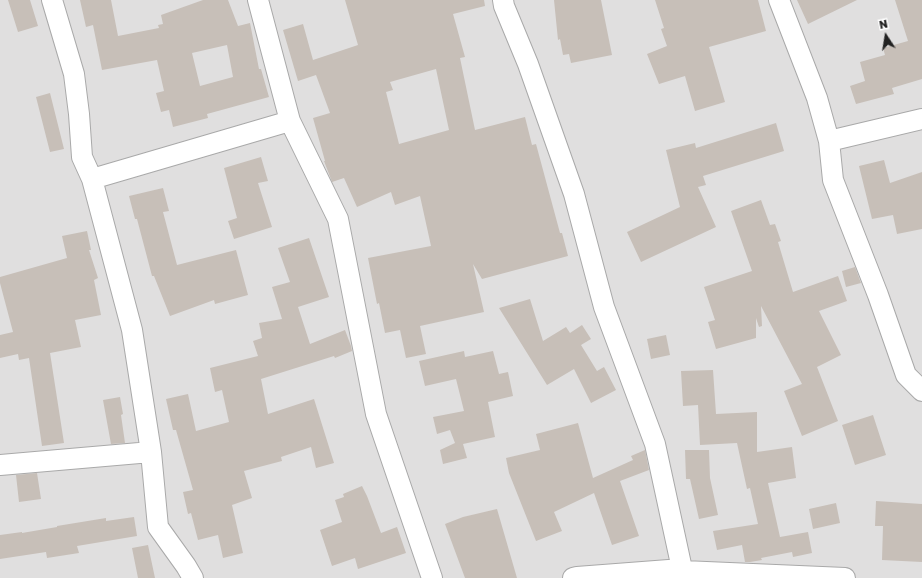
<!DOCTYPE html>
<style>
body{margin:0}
#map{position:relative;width:922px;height:578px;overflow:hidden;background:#f2efe9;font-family:"Golos Text",sans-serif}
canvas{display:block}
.north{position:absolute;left:866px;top:16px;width:40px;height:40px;-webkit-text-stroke:3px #fff;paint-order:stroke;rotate:348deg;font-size:11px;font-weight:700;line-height:16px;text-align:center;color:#222}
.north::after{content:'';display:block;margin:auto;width:14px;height:18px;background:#222;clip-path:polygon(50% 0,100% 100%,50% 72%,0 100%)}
</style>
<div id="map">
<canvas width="922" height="578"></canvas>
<div class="north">N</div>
</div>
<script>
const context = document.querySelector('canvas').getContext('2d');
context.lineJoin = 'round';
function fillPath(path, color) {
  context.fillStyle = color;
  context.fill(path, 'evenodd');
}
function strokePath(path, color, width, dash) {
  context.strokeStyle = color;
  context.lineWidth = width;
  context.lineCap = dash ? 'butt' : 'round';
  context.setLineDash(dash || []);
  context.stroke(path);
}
fillPath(new Path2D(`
 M 0,0 L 922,0 L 922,578 L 0,578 Z`), '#e0dfdf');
fillPath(new Path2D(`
 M 8,0 L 30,0 L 38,26 L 18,32 Z
 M 80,0 L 111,0 L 118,36 L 159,28 L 158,25 L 163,24 L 161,15 L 203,0 L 228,0 L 238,26 L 250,23 L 259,69 L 261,69 L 269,97 L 207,114 L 208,118 L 173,127 L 169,110 L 161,112 L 156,93 L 164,91 L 157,60 L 102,70 L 93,25 L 86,27 ZM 227,45 L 233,77 L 200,86 L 192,53 Z
 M 345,0 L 484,0 L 485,6 L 453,14 L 465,57 L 460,58 L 475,130 L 525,117 L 532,145 L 536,144 L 560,233 L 562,233 L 568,256 L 482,279 L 473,264 L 484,312 L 420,326 L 426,354 L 406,358 L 400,330 L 385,333 L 379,303 L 377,304 L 368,258 L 431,246 L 420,196 L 395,205 L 391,192 L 357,207 L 344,178 L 332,182 L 324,161 L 325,161 L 313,118 L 330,113 L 316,75 L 298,81 L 283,30 L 303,24 L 313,60 L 358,45 ZM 436,69 L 449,130 L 399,144 L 386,92 L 393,90 L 390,82 Z
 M 554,0 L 601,0 L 612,55 L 571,63 L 569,54 L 563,55 L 560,39 L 558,40 Z
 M 655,0 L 758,0 L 766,31 L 709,47 L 725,102 L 695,111 L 685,76 L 659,84 L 647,54 L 667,46 L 661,29 L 664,28 Z
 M 797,0 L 857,0 L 808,24 Z
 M 895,0 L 922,0 L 922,79 L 892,88 L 894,94 L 856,104 L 850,86 L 865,81 L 860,62 L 885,55 L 883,48 L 908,41 Z
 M 50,93 L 64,149 L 50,152 L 36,97 Z
 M 776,123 L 784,151 L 703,176 L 706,185 L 698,187 L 716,227 L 641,262 L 627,232 L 680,207 L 666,150 L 695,143 L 696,148 Z
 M 261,157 L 268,181 L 258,183 L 272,227 L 234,239 L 228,221 L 237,218 L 224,168 Z
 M 884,160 L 890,183 L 922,172 L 922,229 L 897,234 L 893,215 L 872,219 L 859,166 Z
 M 163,188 L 169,211 L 163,212 L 177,265 L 236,250 L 248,295 L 215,304 L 214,300 L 170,316 L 154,276 L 152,276 L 137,219 L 135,219 L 129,196 Z
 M 761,200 L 770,225 L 775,224 L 781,241 L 778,242 L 793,292 L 838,276 L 847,301 L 819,311 L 841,355 L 817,367 L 838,421 L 802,436 L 784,391 L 802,384 L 761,306 L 762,326 L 759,327 L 756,318 L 756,338 L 716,349 L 708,322 L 715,320 L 704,287 L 752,271 L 731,211 Z
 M 87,231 L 91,250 L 89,250 L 98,278 L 94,280 L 101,315 L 75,320 L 81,347 L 50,353 L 64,443 L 42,446 L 29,358 L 19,360 L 18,354 L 0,358 L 0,335 L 13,332 L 0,283 L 0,277 L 67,258 L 62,236 Z
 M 309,238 L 329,297 L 298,307 L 310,344 L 345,330 L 351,346 L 352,351 L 335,358 L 334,356 L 261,379 L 268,414 L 314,399 L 334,463 L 316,468 L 311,447 L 281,457 L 282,461 L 244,471 L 252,498 L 232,505 L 243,553 L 223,558 L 218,535 L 198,540 L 191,513 L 188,514 L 183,492 L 193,490 L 176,430 L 173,430 L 166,399 L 188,394 L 196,431 L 229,422 L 222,390 L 215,392 L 210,368 L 258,356 L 253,341 L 262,338 L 259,323 L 282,319 L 272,287 L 290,282 L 278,248 Z
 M 855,267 L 861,283 L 846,287 L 842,271 Z
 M 530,299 L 543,341 L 566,327 L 570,333 L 582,325 L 591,339 L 581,345 L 597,371 L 604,367 L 616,390 L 591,403 L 574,369 L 547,385 L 499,308 Z
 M 666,335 L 670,355 L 651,359 L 647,339 Z
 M 464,351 L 465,357 L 493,351 L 499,374 L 508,372 L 513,396 L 488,402 L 495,437 L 463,444 L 467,458 L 443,464 L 440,450 L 455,443 L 450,430 L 437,434 L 433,417 L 464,411 L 456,379 L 425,386 L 419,361 Z
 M 713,370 L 716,414 L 757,412 L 757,452 L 792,447 L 796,478 L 768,483 L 780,537 L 808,532 L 812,553 L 793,557 L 792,552 L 761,558 L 762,560 L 750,562 L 745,562 L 742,545 L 717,550 L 713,531 L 758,524 L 750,488 L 747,489 L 737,443 L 700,445 L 698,405 L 683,406 L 681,371 Z
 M 120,397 L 123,414 L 121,415 L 125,443 L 111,444 L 103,400 Z
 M 873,415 L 886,455 L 855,465 L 842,425 Z
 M 578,423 L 593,478 L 633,460 L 631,456 L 645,450 L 649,470 L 620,481 L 639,536 L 612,545 L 594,493 L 554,512 L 562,531 L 536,541 L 509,473 L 506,458 L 540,450 L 536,434 Z
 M 685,450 L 709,450 L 710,478 L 718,515 L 699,519 L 690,479 L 686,479 Z
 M 37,473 L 41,499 L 19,502 L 16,475 Z
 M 362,486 L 367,496 L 381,533 L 397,527 L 406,553 L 358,569 L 355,558 L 332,566 L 320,530 L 342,522 L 335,500 L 344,497 L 343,494 Z
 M 876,501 L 922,504 L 922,562 L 882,560 L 883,526 L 875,526 Z
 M 836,503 L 840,523 L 813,529 L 809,509 Z
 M 497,509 L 517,578 L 465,578 L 445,524 L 463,517 Z
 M 134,517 L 137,536 L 77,546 L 79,553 L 47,558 L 46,552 L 0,559 L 0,535 L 22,532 L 22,533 L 57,527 L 57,526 L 106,518 L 106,521 Z
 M 148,545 L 155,578 L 138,578 L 132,548 Z`), '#c7bfb8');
const minor = new Path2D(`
 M 52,0 L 74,74 L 79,114 L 82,157 L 92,179 L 132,330 L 151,452 L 158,527 L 186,566 L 193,578
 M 258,0 L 290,121 L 338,219 L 376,414 L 432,578
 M 503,0 L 504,6 L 528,64 L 574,194 L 604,307 L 655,444 L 682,569
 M 779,0 L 817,98 L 829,141 L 833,180 L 878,295 L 906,375 L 922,391
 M 829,141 L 922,119
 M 92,179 L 290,121
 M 0,465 L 151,452
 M 573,578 L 577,577 L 682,569 L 683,571 L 845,578`);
strokePath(minor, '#a9a9a9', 22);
strokePath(minor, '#fff', 20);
</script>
